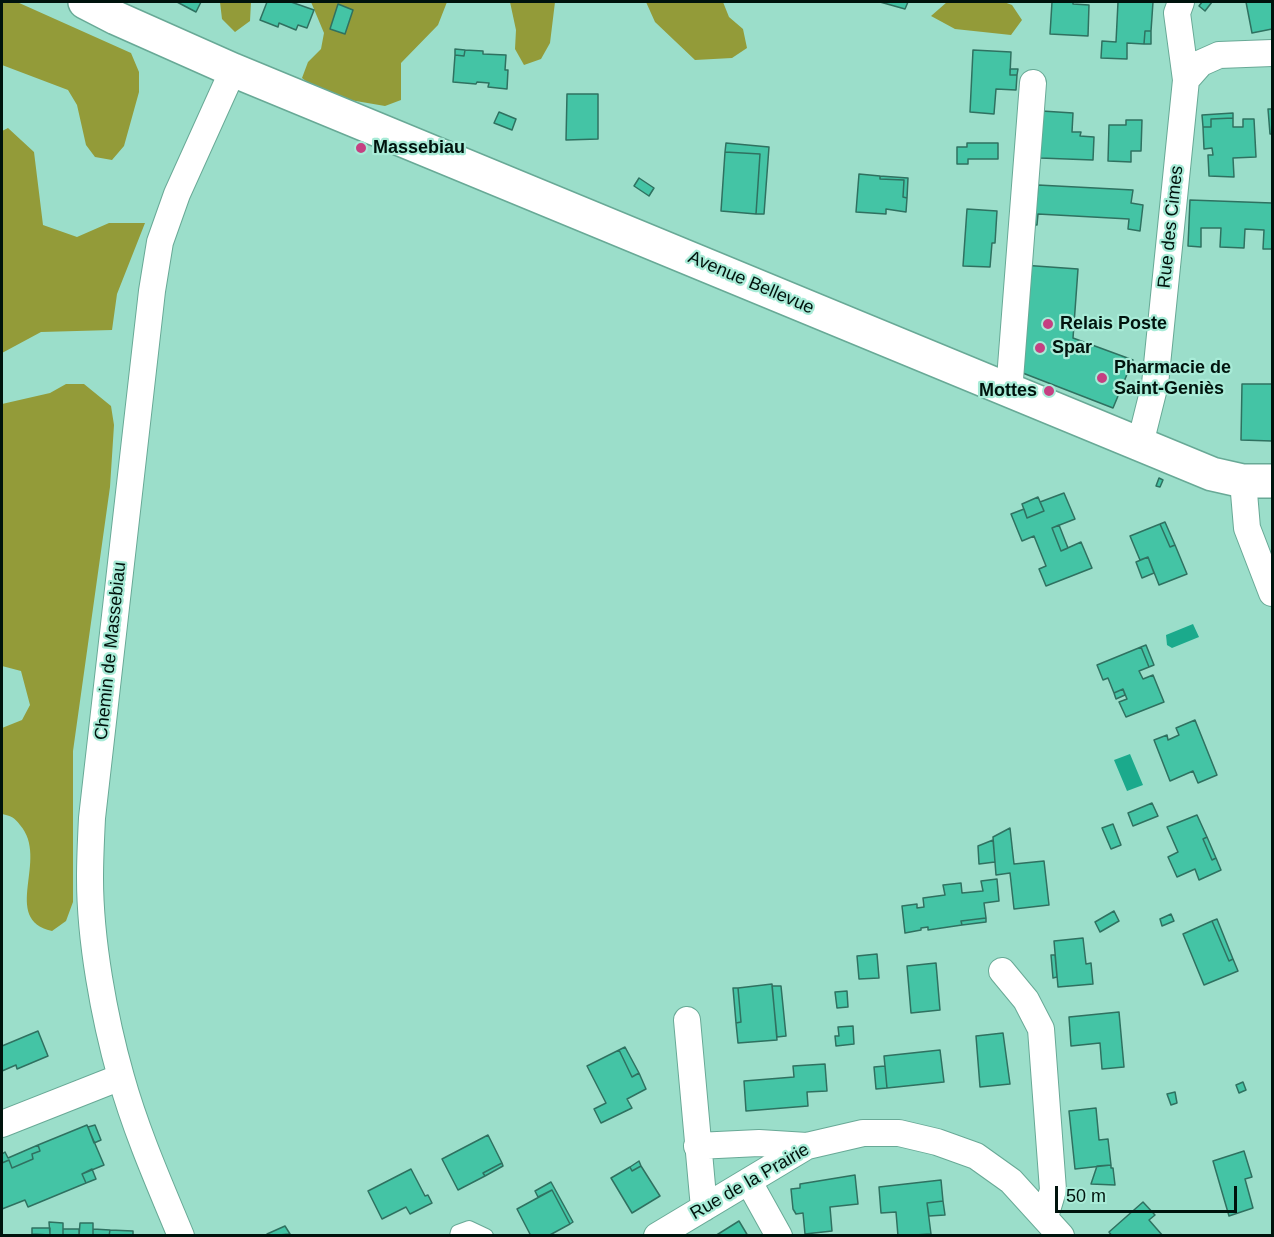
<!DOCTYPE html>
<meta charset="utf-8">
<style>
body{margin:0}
#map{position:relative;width:1274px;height:1237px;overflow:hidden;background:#9bdeca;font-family:Helvetica,sans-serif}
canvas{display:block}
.frame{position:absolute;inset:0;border:3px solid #00130d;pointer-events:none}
.scale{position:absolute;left:1055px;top:1186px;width:182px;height:27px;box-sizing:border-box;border:3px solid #00130d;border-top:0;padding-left:8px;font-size:18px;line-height:21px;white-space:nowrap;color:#00130d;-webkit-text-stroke:4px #a8ebd7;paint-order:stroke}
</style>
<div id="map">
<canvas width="1274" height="1237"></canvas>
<div class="frame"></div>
<div class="scale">50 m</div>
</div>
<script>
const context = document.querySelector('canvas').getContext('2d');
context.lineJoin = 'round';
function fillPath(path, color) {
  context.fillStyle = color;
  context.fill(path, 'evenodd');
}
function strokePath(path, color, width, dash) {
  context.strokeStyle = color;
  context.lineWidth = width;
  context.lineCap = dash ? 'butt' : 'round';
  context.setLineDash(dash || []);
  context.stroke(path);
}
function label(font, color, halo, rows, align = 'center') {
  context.font = font + ' Helvetica,sans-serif';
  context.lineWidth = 4.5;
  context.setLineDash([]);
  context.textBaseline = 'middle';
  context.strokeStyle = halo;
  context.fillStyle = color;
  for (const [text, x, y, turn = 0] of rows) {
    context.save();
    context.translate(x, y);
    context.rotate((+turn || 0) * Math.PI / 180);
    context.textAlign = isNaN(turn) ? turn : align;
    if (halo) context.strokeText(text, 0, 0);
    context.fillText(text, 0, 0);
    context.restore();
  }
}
fillPath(new Path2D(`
 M 2,2 L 17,2 L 131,53 L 139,72 L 139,92 L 124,146 L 112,160 L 95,157 L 86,145 L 77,105 L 68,90 L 2,65 Z
 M 220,2 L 251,2 L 250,21 L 235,32 L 222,19 Z
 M 311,2 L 447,2 L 438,25 L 401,63 L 401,100 L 385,106 L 350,100 L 316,89 L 302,78 L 308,62 L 321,49 L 324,33 Z
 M 510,2 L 555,2 L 550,43 L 541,59 L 524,65 L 515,49 L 516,30 Z
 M 646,2 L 723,2 L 729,17 L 743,29 L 747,48 L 732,58 L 695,60 L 655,22 Z
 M 947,2 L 1004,2 L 1012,5 L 1022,20 L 1011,35 L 955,29 L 931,16 Z
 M 8,128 L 34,152 L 43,225 L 77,237 L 109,223 L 145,223 L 117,294 L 112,330 L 41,332 L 2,353 L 2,131 Z
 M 66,384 L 84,384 L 111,406 L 114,425 L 110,487 L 73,751 L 73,902 L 66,921 L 52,931 C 0,919 50,859 20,825 C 14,817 11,816 2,814 L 2,728 L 22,720 L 30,705 L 21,671 L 2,666 L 2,404 L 50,393 Z`), '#939b39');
fillPath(new Path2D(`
 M 1193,624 L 1199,637 L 1172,648 L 1167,645 L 1166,635 Z
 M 1130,754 L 1143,785 L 1127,791 L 1114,760 Z`), '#1baa8c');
const building = new Path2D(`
 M 177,2 L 201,2 L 196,12 Z
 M 267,2 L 291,2 L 314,10 L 307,28 L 298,25 L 296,30 L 279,23 L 278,27 L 260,20 Z
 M 880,2 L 908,2 L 905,9 Z
 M 1052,2 L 1073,2 L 1073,4 L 1089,5 L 1088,36 L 1050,34 Z
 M 1118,2 L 1153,2 L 1151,31 L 1145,31 L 1144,44 L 1127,43 L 1127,59 L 1101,58 L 1102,41 L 1116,42 Z
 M 1202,2 L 1212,2 L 1205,11 L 1199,6 Z
 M 1246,2 L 1272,2 L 1272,29 L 1252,33 Z
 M 338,4 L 353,10 L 345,34 L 330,29 Z
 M 1145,31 L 1151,31 L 1151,44 L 1144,44 Z
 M 455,49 L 465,50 L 464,56 L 455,55 Z
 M 465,50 L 483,51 L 483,54 L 506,55 L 505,70 L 508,70 L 507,89 L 488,87 L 489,83 L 477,82 L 476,84 L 453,82 L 455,55 L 464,56 Z
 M 973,50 L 1011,52 L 1010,75 L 1017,75 L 1016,90 L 996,89 L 994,114 L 970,112 Z
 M 1010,69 L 1018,69 L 1017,75 L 1010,75 Z
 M 567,94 L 598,94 L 598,139 L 566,140 Z
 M 1268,109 L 1272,109 L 1272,134 L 1270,134 Z
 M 1042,111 L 1073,113 L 1072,132 L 1081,132 L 1080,136 L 1094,137 L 1093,160 L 1040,158 Z
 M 499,112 L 516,119 L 512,130 L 494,123 Z
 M 1233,113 L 1233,118 L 1211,119 L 1211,127 L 1203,127 L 1202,115 Z
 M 1233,118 L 1233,127 L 1243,127 L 1243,119 L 1254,119 L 1256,157 L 1233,158 L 1234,177 L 1209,176 L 1208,155 L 1213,155 L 1212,148 L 1204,149 L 1203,127 L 1211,127 L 1211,119 Z
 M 1126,120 L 1142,120 L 1141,151 L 1131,151 L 1131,162 L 1108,161 L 1109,125 L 1126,125 Z
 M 726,143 L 769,147 L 764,214 L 756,214 L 760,154 L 725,152 Z
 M 967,143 L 998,143 L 998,159 L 968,159 L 968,164 L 957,164 L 957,147 L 967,147 Z
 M 725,152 L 760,154 L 756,214 L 721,211 Z
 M 859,174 L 880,176 L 880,179 L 904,180 L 903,197 L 907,198 L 906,212 L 886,209 L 886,214 L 856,212 Z
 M 880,176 L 908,178 L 907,198 L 903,197 L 904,180 L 880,179 Z
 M 639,178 L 654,188 L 649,196 L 634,186 Z
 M 1038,185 L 1133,190 L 1131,203 L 1143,205 L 1140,231 L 1128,229 L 1129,219 L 1038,214 L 1037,225 L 1025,224 L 1037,199 Z
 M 1190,200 L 1272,203 L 1272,249 L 1263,249 L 1264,230 L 1245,229 L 1244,248 L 1220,247 L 1221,228 L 1201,228 L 1201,247 L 1188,246 Z
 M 967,209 L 997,211 L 995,243 L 992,243 L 990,267 L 963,266 Z
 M 1022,265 L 1078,269 L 1073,338 L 1133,360 L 1113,408 L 1015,370 Z
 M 1242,384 L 1272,384 L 1272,441 L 1241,440 Z
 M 1159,478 L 1163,480 L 1160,487 L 1156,486 Z
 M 1064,493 L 1075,519 L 1052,528 L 1061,551 L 1081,542 L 1092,568 L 1046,586 L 1039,569 L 1046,566 L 1034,536 L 1022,541 L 1011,514 L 1024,509 L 1027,518 L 1044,511 L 1040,502 Z
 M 1038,497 L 1044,511 L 1027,518 L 1022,504 Z
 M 1165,522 L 1175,545 L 1170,547 L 1160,524 Z
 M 1160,524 L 1170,547 L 1175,545 L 1187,574 L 1159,585 L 1148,557 L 1140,560 L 1130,536 Z
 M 1059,525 L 1068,548 L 1061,551 L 1052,528 Z
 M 1148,557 L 1154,573 L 1142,578 L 1136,562 Z
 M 1146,645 L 1154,665 L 1149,667 L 1141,647 Z
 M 1141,647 L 1149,667 L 1139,671 L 1143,679 L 1153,675 L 1164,702 L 1126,717 L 1119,702 L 1127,699 L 1123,689 L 1114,693 L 1108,678 L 1103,680 L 1097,665 Z
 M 1123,689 L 1125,695 L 1116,699 L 1114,693 Z
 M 1195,720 L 1217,775 L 1198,783 L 1193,771 L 1170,781 L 1154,740 L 1167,735 L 1168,740 L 1179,735 L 1176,728 Z
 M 1152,803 L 1158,816 L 1133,826 L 1128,813 Z
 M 1197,815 L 1207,837 L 1203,839 L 1212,860 L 1216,858 L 1221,870 L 1199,880 L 1195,869 L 1177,877 L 1168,857 L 1178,852 L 1167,827 Z
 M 1113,824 L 1121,845 L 1111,849 L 1102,828 Z
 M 1010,828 L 1014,864 L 1044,861 L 1049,905 L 1014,909 L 1010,873 L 996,875 L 993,837 Z
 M 1207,837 L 1216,858 L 1212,860 L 1203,839 Z
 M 993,840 L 995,862 L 979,864 L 978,846 Z
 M 997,879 L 999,901 L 984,903 L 986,918 L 961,921 L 962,925 L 928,930 L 928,927 L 921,928 L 921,930 L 905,933 L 902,906 L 917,904 L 917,908 L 924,907 L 923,898 L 945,895 L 943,885 L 961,883 L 962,893 L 983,891 L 981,881 Z
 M 1114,911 L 1119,921 L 1100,932 L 1095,922 Z
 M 1171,914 L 1174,921 L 1162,926 L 1160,919 Z
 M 986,918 L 986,922 L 962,925 L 961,921 Z
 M 1217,919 L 1233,959 L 1229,961 L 1212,921 Z
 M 1212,921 L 1229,961 L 1233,959 L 1238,971 L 1204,985 L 1183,934 Z
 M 1083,938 L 1086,964 L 1091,963 L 1093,984 L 1058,987 L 1054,941 Z
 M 877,954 L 879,978 L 859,979 L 857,956 Z
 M 1051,955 L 1055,955 L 1057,977 L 1053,978 Z
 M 936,963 L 940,1010 L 911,1013 L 907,966 Z
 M 772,984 L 777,1040 L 738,1043 L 736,1023 L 741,1022 L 738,988 Z
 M 772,986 L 781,986 L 786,1036 L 777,1037 Z
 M 733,988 L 738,988 L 741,1022 L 736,1023 Z
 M 847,991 L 848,1007 L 837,1008 L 835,992 Z
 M 1119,1012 L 1124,1067 L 1102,1069 L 1100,1043 L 1071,1046 L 1069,1017 Z
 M 853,1026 L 854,1044 L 836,1046 L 835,1036 L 839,1036 L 838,1027 Z
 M 38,1031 L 48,1056 L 17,1069 L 16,1065 L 2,1071 L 2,1046 Z
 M 1003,1033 L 1010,1084 L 980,1087 L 976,1036 Z
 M 625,1047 L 639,1073 L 632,1077 L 619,1050 Z
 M 619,1050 L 632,1077 L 639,1073 L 646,1089 L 627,1099 L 632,1108 L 601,1123 L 594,1109 L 606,1103 L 587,1066 Z
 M 940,1050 L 944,1082 L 887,1088 L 884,1056 Z
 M 825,1064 L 827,1091 L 807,1092 L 808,1106 L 746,1111 L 744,1081 L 794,1077 L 793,1066 Z
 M 885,1066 L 887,1088 L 876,1089 L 874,1067 Z
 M 1243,1082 L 1246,1090 L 1239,1093 L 1236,1085 Z
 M 1175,1092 L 1177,1103 L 1171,1105 L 1167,1094 Z
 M 1096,1108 L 1099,1140 L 1108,1139 L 1111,1165 L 1075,1169 L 1069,1111 Z
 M 87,1125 L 104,1165 L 82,1174 L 86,1183 L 28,1207 L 25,1200 L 2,1209 L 2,1163 L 9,1160 L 12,1168 L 33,1159 L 32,1154 L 40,1151 L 38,1145 Z
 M 95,1125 L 101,1140 L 94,1143 L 88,1127 Z
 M 488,1135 L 502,1163 L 483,1173 L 485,1176 L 458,1190 L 442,1159 Z
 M 38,1145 L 40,1151 L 32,1154 L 33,1159 L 12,1168 L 9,1160 L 2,1163 L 2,1154 L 5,1152 L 8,1158 Z
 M 1244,1151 L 1252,1177 L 1245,1179 L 1253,1208 L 1229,1216 L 1213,1161 Z
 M 639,1161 L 641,1166 L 632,1171 L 630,1167 Z
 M 502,1163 L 503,1166 L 485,1176 L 483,1173 Z
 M 1111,1165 L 1111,1168 L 1113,1168 L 1115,1185 L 1091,1184 L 1097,1166 Z
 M 641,1166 L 660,1196 L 632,1213 L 611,1178 L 630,1167 L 632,1171 Z
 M 92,1169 L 96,1179 L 86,1183 L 82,1174 Z
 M 411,1169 L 425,1196 L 428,1195 L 432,1203 L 410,1214 L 406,1207 L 382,1219 L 368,1191 Z
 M 855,1175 L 858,1204 L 830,1207 L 832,1231 L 805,1234 L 803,1213 L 796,1214 L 793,1209 L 791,1189 L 800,1188 L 800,1184 Z
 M 941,1180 L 943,1201 L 927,1203 L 931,1234 L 898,1236 L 896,1212 L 881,1213 L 879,1187 Z
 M 551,1182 L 573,1222 L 570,1224 L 552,1190 L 538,1197 L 535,1191 Z
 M 552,1190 L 570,1224 L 548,1236 L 531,1236 L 517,1209 Z
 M 943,1201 L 945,1215 L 929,1216 L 927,1203 Z
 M 1143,1202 L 1155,1215 L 1149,1220 L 1163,1236 L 1112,1236 L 1109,1232 Z
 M 739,1221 L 748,1236 L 715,1236 Z
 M 49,1222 L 63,1223 L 63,1235 L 72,1236 L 32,1236 L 50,1235 Z
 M 80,1223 L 93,1223 L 93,1236 L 79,1236 Z
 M 285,1226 L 290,1234 L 268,1236 L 267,1234 Z
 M 32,1228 L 50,1228 L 50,1235 L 32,1234 Z
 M 63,1229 L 79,1229 L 79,1236 L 63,1235 Z
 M 93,1229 L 110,1230 L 109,1236 L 93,1236 Z
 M 110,1230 L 133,1231 L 133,1236 L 109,1236 Z`);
fillPath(building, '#44c4a5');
strokePath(building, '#2f7160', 1.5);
const service = new Path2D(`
 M 457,1236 L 458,1232 L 469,1228 L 486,1236`);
const minor = new Path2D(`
 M 1186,80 L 1201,63 L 1219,55 L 1272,53
 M 1009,392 L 1033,83
 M 1140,444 L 1155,384 L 1186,80 L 1177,13 L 1181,2
 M 1243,481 L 1247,528 L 1272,593
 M 1002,971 L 1026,1000 L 1041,1029 L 1053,1190 L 1045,1217
 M 687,1020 L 704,1208
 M 2,1124 L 121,1077
 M 697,1146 L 759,1143 L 807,1146
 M 749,1182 L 779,1236
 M 181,1236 C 159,1183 136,1131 121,1077 C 104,1017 90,940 90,878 C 90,858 91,838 92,818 L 152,291 L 160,242 L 177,194 L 233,70
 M 657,1236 L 807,1146 L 863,1133 L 899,1133 L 937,1142 L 976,1156 L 1011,1181 L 1061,1236`);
const secondary = new Path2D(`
 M 85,2 L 116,18 L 233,70 L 1212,474 L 1243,481 L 1272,481`);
strokePath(service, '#68a996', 16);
strokePath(minor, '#68a996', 28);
strokePath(secondary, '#68a996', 36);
strokePath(service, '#fff', 14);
strokePath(minor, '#fff', 26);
strokePath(secondary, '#fff', 33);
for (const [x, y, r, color] of [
 [361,148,6,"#c54082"],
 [1048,324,6,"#c54082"],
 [1040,348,6,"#c54082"],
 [1102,378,6,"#c54082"],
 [1049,391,6,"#c54082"]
]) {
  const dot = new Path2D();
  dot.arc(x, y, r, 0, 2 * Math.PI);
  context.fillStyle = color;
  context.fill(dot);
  strokePath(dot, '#a8ebd7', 2);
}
label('bold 18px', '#00130d', '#a8ebd7', [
 ["Massebiau",373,148],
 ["Relais Poste",1060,324],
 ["Spar",1052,348],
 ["Pharmacie de",1114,368],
 ["Saint-Geniès",1114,389],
 ["Mottes",1037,391,"right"]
], 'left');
label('18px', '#00130d', '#a8ebd7', [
 ["Rue des Cimes",1171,227,-84],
 ["Avenue Bellevue",751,283,23],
 ["Chemin de Massebiau",111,651,-84],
 ["Rue de la Prairie",750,1182,-30]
]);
</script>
